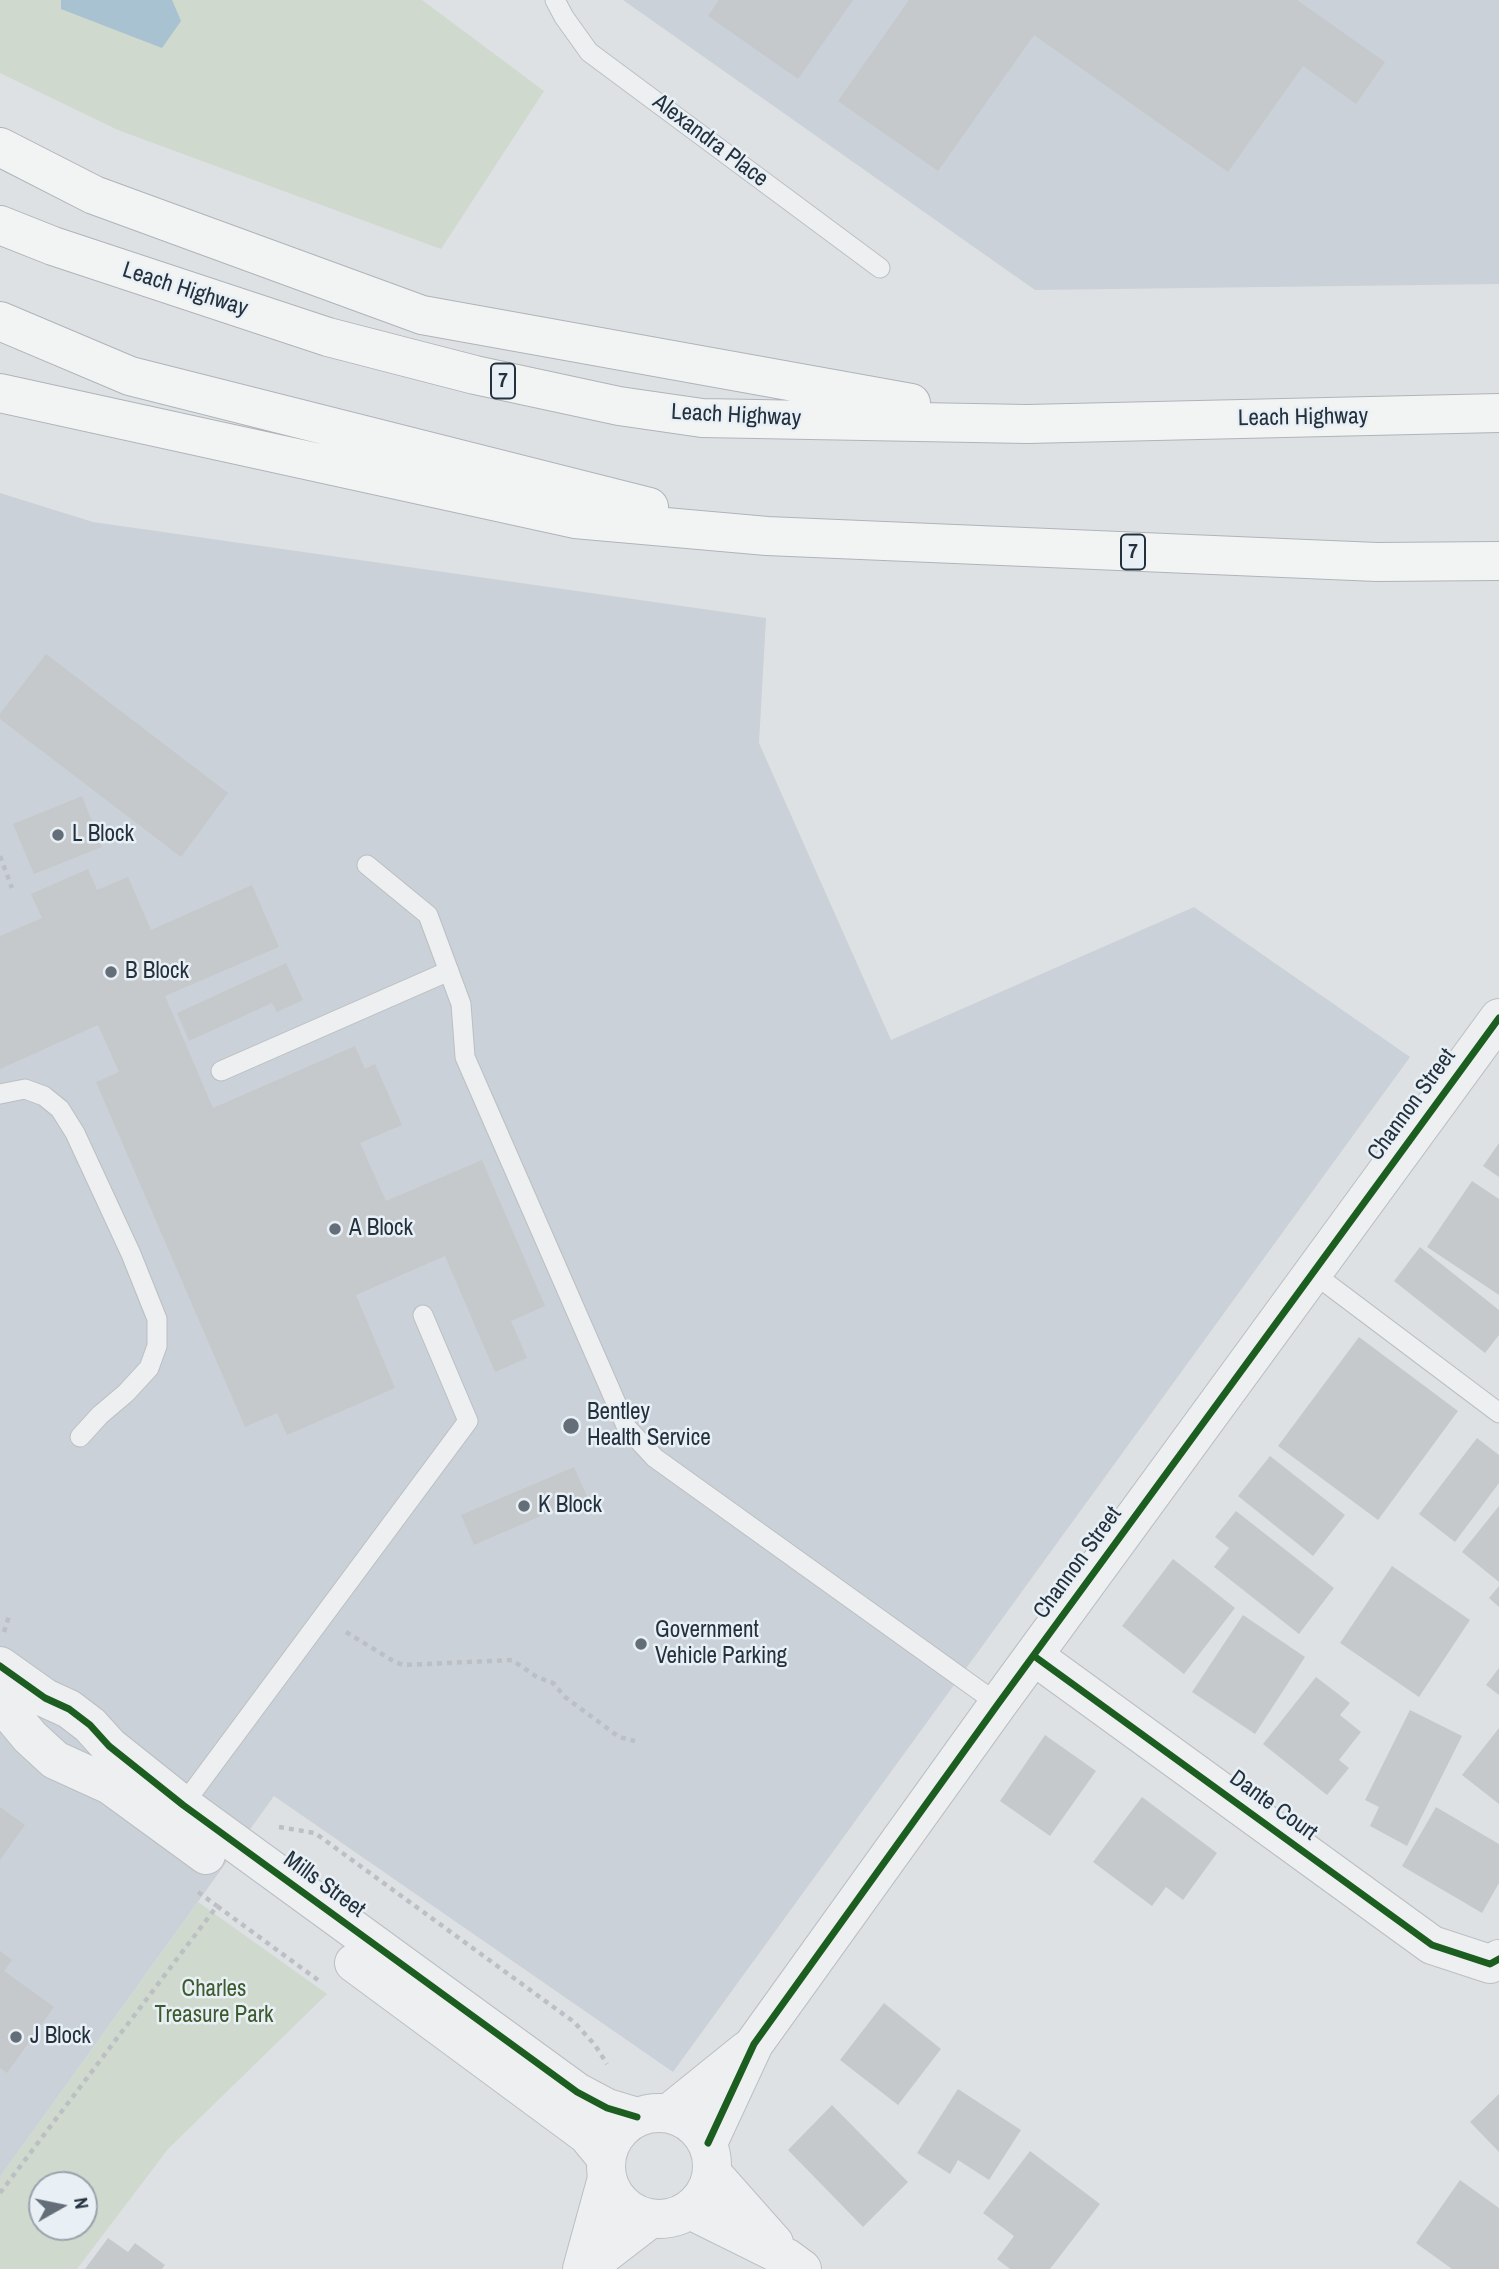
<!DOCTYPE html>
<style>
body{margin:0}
#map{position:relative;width:1499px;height:2269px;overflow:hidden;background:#dde1e4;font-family:"Archivo Narrow",sans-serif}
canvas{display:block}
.north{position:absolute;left:28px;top:2171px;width:70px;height:70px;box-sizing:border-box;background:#e9f0f5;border:2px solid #9aa3ac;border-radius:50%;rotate:81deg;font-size:19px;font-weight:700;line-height:28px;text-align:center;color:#23303e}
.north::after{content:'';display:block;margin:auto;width:24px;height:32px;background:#646e78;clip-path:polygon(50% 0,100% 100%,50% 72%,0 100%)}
</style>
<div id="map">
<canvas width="1499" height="2269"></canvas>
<div class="north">N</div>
</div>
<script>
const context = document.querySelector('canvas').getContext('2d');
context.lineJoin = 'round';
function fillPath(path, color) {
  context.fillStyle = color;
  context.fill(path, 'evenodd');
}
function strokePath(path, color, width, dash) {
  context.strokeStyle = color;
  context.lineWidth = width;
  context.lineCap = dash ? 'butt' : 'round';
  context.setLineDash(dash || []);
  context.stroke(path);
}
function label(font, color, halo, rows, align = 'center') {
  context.font = font + ' "Archivo Narrow",sans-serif';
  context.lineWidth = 5;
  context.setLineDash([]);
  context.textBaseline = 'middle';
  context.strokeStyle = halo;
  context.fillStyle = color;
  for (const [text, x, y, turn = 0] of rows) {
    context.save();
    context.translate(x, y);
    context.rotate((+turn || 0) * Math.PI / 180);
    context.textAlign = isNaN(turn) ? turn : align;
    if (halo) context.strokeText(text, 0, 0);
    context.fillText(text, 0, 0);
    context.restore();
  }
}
fillPath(new Path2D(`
 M 623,0 L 1499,0 L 1499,284 L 1035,290 Z
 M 0,493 L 93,522 L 766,618 L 759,743 L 891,1040 L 1194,907 L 1410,1057 L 673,2072 L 274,1796 L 0,2177 Z`), '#cad1d8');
fillPath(new Path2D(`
 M 0,0 L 422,0 L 544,91 L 441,249 L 118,130 L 0,73 Z
 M 198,1902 L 327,1994 L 168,2149 L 77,2269 L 0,2269 L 0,2177 ZM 84,2185 L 84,2227 L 42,2227 L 42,2185 Z`), '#cfd9cd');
fillPath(new Path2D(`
 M 61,0 L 172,0 L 181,21 L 162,48 L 61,9 Z`), '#a8c2d2');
fillPath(new Path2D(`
 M 719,0 L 853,0 L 798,79 L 708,16 Z
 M 909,0 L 1297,0 L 1385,62 L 1356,104 L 1303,66 L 1228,172 L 1034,35 L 938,171 L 838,101 Z
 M 46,654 L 228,793 L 181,857 L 0,719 L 0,714 Z
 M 82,796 L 102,847 L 34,874 L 13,824 Z
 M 88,869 L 97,890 L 128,877 L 151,930 L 252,885 L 279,947 L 165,996 L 213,1108 L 355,1046 L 365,1069 L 375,1064 L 402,1125 L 360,1143 L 386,1201 L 482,1160 L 545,1306 L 511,1321 L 527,1358 L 495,1372 L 445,1256 L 356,1295 L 395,1388 L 287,1435 L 277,1413 L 245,1427 L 96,1082 L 119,1072 L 98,1025 L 0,1069 L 0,936 L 42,918 L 31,894 Z
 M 286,963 L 303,1000 L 277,1012 L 272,1003 L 189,1041 L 177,1013 Z
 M 1499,1143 L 1499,1177 L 1483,1166 Z
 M 1472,1181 L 1499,1199 L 1499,1295 L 1427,1247 Z
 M 1420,1247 L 1499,1310 L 1499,1335 L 1485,1353 L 1394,1281 Z
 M 1359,1337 L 1458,1411 L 1378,1520 L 1278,1446 Z
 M 1477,1438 L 1499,1455 L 1499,1483 L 1455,1542 L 1419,1514 Z
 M 1270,1456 L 1345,1515 L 1313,1556 L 1238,1496 Z
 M 574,1467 L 587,1496 L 474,1545 L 461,1515 Z
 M 1499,1506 L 1499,1582 L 1462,1552 Z
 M 1236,1511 L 1334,1588 L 1299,1634 L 1214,1567 L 1229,1548 L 1215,1537 Z
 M 1173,1559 L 1235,1608 L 1184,1674 L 1122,1626 Z
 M 1392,1566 L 1470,1620 L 1419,1697 L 1340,1643 Z
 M 1499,1586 L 1499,1607 L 1489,1598 Z
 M 1243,1615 L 1305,1657 L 1255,1734 L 1192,1692 Z
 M 1499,1668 L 1499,1695 L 1486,1685 Z
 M 1316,1677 L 1350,1703 L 1340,1715 L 1361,1732 L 1339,1760 L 1349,1768 L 1327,1795 L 1263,1744 Z
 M 1410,1710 L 1462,1736 L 1407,1846 L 1370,1826 L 1379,1807 L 1365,1800 Z
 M 1499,1728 L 1499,1804 L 1462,1775 Z
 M 1045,1735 L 1096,1771 L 1050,1836 L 1000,1801 Z
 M 1142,1797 L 1217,1853 L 1183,1900 L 1166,1887 L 1152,1906 L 1093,1862 Z
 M 0,1807 L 25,1825 L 0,1860 Z
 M 1436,1807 L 1499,1844 L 1499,1883 L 1482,1913 L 1402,1866 Z
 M 0,1951 L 12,1960 L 4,1971 L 54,2007 L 7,2073 L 0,2068 Z
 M 884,2003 L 941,2049 L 898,2105 L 840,2060 Z
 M 958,2089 L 1021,2130 L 989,2180 L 958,2160 L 950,2174 L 917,2153 Z
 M 1499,2094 L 1499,2152 L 1470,2122 Z
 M 832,2105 L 908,2182 L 863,2227 L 788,2150 Z
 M 1030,2151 L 1100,2204 L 1050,2269 L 1010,2269 L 997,2259 L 1014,2236 L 983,2213 Z
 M 1460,2180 L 1499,2208 L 1499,2269 L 1452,2269 L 1416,2243 Z
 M 108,2238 L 128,2252 L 135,2243 L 165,2265 L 162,2269 L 85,2269 Z`), '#c5c9cc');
const service = new Path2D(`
 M 555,0 L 564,17 L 589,52 L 880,268
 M 367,865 L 428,915 L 461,1004 L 465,1057 L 627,1428 L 655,1458 L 998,1704
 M 221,1071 L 449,971
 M 0,1094 L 25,1089 L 44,1096 L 60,1109 L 75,1133 L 131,1254 L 157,1319 L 157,1346 L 149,1368 L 126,1393 L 100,1415 L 80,1437
 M 1313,1273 L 1499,1413
 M 180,1809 L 468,1421 L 423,1315`);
const minor = new Path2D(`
 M 1034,1656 L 1432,1945 L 1490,1964 L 1499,1959
 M 669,2113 L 747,2050
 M 708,2143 L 754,2044 L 998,1704 L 1499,1018
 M 582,2269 L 607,2178
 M 585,2269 L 650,2219`);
const tertiary = new Path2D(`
 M 0,1666 L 45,1698 L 69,1709 L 90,1725 L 109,1746 L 183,1805 L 577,2092 L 607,2108 L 637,2117
 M 0,1706 L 10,1713 L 30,1737 L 55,1760 L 110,1785 L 206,1855
 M 354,1963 L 587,2135 L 606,2158
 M606 2166a53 53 0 1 1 106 0a53 53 0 1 1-106 0Z
 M 712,2173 L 774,2243
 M 690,2210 L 787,2258 L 802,2269`);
const motorway = new Path2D(`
 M 0,147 L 94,195 L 422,315 L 911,403
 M 0,225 L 53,246 L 328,337 L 475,375 L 619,406 L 702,418 L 1027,424 L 1499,413
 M 0,321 L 130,376 L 649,507
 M 0,393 L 575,519 L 767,536 L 1377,562 L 1499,561`);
strokePath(service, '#bbbfc2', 21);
strokePath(minor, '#bbbfc2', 40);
strokePath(tertiary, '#bbbfc2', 40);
strokePath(motorway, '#afb4b9', 40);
strokePath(new Path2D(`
 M 0,856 L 12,888
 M 4,1632 L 9,1616
 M 346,1632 L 395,1662 L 403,1665 L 512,1660 L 537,1677 L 553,1683 L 565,1697 L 619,1737 L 635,1741
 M 279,1827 L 315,1833 L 574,2022 L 595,2045 L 607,2064
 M 198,1892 L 217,1906
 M 0,2193 L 217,1906 L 322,1983`), '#bcc0c4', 4.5, [5, 5]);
strokePath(service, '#edeff0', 19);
strokePath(minor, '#edeff0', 38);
strokePath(tertiary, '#edeff0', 38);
strokePath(motorway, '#f2f4f4', 38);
strokePath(new Path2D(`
 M 1034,1656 L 1432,1945 L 1490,1964 L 1499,1959
 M 0,1666 L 45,1698 L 69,1709 L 90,1725 L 109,1746 L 183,1805 L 577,2092 L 607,2108 L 637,2117
 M 708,2143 L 754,2044 L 998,1704 L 1499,1018`), '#1b5e20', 7);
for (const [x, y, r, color] of [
 [58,835,7,"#646e78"],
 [111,972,7,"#646e78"],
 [335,1229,7,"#646e78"],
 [571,1426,9,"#646e78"],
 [524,1506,7,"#646e78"],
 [641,1644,7,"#646e78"],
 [16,2037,7,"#646e78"]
]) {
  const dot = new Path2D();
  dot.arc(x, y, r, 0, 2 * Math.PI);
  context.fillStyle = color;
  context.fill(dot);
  strokePath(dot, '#e9f0f5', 2.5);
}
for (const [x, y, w] of [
 [503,381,24],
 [1133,552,24]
]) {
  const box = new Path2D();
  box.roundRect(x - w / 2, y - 17.5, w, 35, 5);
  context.fillStyle = '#e9f0f5';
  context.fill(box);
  strokePath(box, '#23303e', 2);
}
label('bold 21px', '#23303e', null, [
 ["7",503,381],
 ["7",1133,552]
]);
label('23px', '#23303e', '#e9f0f5', [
 ["Alexandra Place",710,141,37],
 ["Leach Highway",185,290,18],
 ["Leach Highway",736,416,3],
 ["Leach Highway",1303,418,-1],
 ["Channon Street",1412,1105,-54],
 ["Channon Street",1078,1563,-54],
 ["Dante Court",1273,1806,36],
 ["Mills Street",324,1885,36]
]);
label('23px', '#23303e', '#e9f0f5', [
 ["L Block",72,835],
 ["B Block",125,972],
 ["A Block",349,1229],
 ["Bentley",587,1413],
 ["Health Service",587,1439],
 ["K Block",538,1506],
 ["Government",655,1631],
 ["Vehicle Parking",655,1657],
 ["J Block",30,2037]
], 'left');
label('23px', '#3d5b2f', '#e9f0f5', [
 ["Charles",214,1990],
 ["Treasure Park",214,2016]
]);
</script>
